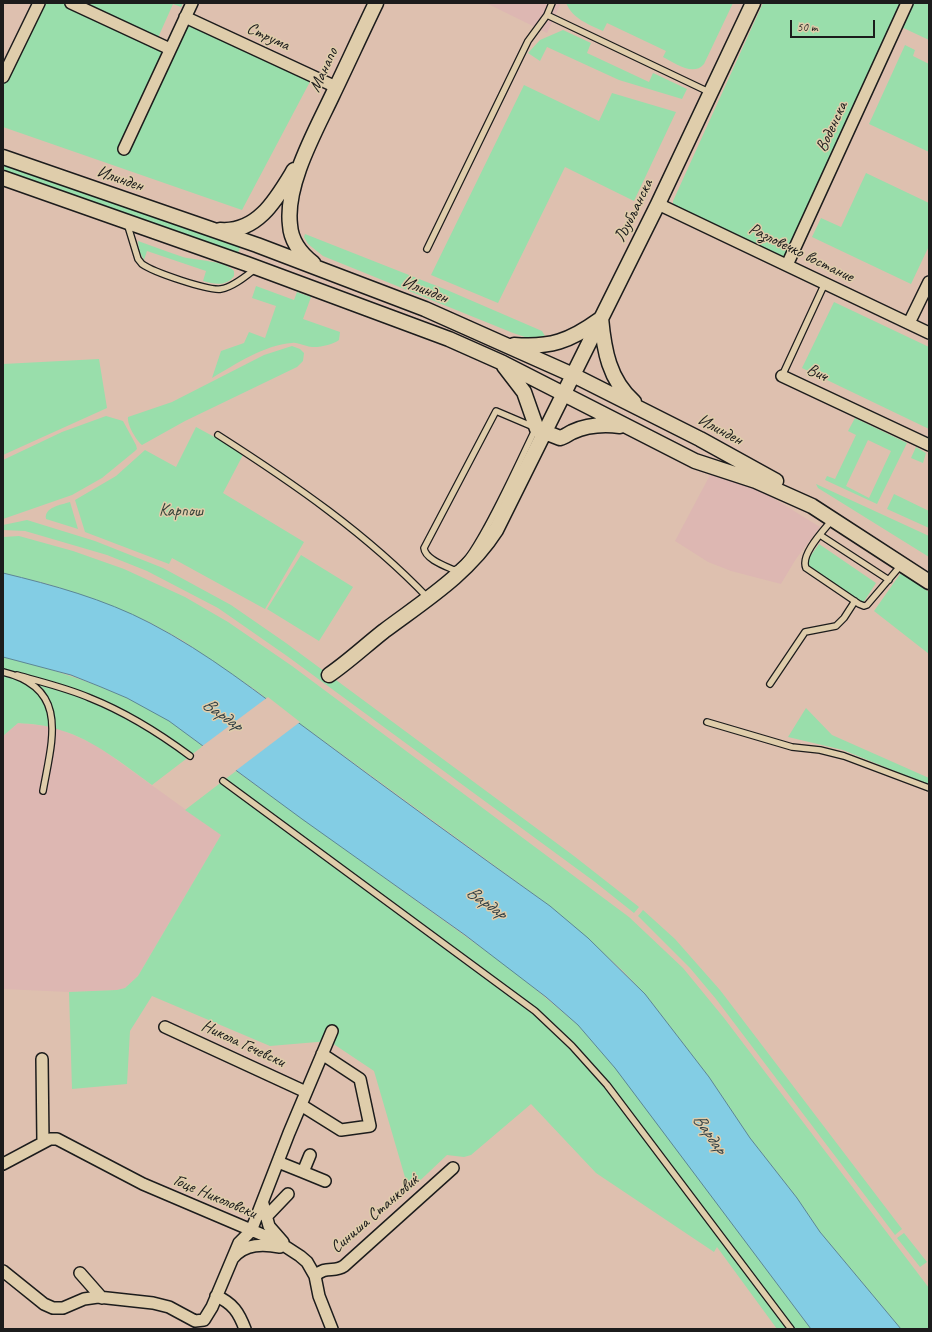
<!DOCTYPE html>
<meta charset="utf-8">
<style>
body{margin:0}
#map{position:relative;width:932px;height:1332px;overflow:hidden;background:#dec0af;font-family:Caveat,sans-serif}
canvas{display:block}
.frame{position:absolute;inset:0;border:4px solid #1c1c1c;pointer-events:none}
.scale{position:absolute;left:790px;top:20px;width:85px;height:18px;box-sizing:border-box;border:2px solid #1c1c1c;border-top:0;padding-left:5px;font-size:12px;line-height:14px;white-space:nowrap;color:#1c1c1c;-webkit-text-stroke:3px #dfcdab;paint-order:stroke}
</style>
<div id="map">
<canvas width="932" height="1332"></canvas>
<div class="frame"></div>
<div class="scale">50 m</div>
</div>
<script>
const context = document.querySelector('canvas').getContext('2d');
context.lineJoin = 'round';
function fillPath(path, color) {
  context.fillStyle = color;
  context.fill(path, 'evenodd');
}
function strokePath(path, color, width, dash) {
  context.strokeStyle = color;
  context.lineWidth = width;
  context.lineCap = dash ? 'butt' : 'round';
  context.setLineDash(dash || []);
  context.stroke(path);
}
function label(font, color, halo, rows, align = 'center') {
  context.font = font + ' Caveat,sans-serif';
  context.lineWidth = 3;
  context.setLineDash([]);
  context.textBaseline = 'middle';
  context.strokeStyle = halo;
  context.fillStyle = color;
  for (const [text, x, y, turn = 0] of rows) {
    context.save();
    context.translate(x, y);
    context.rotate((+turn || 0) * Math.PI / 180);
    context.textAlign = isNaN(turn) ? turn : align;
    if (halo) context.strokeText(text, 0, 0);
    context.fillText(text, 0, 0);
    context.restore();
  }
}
fillPath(new Path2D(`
 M 486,3 L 561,3 L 547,33 Z
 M 710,475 L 752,485 L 820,527 L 796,559 L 781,584 L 731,571 L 708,562 L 675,541 Z
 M 18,723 L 47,726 L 62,730 L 96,745 L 221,835 L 138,976 L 125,988 L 117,990 L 69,992 L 3,989 L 3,736 Z`), '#ddb7b2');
fillPath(new Path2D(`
 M 39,3 L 71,3 L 170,49 L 185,17 L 313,76 L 242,210 L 3,127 L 3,81 Z
 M 79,3 L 183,3 L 181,7 L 173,4 L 157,40 Z
 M 566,3 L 733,3 L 704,64 C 693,77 675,63 663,57 L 666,51 L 607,23 L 603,31 C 588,24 573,19 566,3 Z
 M 763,3 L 929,3 L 929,40 L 897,25 L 787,265 L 673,211 L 673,201 Z
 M 563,30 L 591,43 L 587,53 L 649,82 L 653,73 L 687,89 L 682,99 L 619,80 L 547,47 L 540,61 L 528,53 L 540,40 Z
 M 905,45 L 915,50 L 913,56 L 929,64 L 929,152 L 869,124 Z
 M 524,85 L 599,121 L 612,93 L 676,112 L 634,201 L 565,167 L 498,303 L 431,275 Z
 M 3,163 L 241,245 L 238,253 L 3,171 Z
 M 866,173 L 929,203 L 929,246 L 911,284 L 812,237 L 821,218 L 841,227 Z
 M 305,234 L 447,290 L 542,331 L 545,336 L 528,338 L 513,333 L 323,256 L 308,244 L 304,237 Z
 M 138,241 C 153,246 167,252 183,257 C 197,261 224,260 234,271 L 234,276 C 226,287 214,284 203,281 L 206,271 L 147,251 L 144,260 L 139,251 Z
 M 256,286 L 294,300 L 297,292 L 311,297 L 303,319 L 340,332 L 339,340 C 332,345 315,349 307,346 C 301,345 297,342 292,343 C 264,345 236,364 212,378 L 221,351 L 244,343 L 249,332 L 265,338 L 276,306 L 252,298 Z
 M 834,302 L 929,347 L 929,429 L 802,368 Z
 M 292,346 L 300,349 L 304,353 L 303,361 L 297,367 L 185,421 L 142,445 C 136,440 127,425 128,417 L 172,402 L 264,355 Z
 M 99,359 L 107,408 L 3,455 L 3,364 Z
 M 106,416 L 123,421 L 136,445 L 137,449 L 135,451 L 102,478 L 72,495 L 3,519 L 3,460 L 62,432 Z
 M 855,418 L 907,443 L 877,504 L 825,480 L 827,476 L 835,479 L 856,435 L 848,431 ZM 868,440 L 891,451 L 869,498 L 846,486 Z
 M 196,427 L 244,453 L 223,493 L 304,542 L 265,609 L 172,558 L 169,564 L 85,532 L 75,500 L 116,476 L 145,450 L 176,467 Z
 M 916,447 L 926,453 L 923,463 L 911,458 Z
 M 816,484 L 929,536 L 929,557 L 818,488 Z
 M 894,494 L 929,511 L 929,528 L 887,509 Z
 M 70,502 L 78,529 L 46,519 C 44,507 61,505 70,502 Z
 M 27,520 L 95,541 L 163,568 L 231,605 L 286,643 L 574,856 L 639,907 L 634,913 L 595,882 L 287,656 L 218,608 L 147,571 L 107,555 L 25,531 L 3,530 L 3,525 Z
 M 19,536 L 73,551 L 124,569 L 185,597 L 228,622 L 292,666 L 629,917 L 683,968 L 724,1018 L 929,1288 L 929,1329 L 901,1329 L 820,1232 L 797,1198 L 750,1138 L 709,1077 L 645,994 L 622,970 L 550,906 L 299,723 L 254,689 L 182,640 L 149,622 L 102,602 L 48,584 L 3,573 L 3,537 Z
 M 819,544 L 876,583 L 863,603 L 808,565 L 806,562 Z
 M 301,555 L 353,587 L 319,641 L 267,609 Z
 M 900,574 L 907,576 L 929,592 L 929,654 L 874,611 Z
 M 3,657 C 61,671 117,689 168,720 C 180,728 191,738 203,746 L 152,785 C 123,764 94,740 60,730 C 46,725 32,724 18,723 L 3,736 Z
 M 806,708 L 832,735 L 929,778 L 929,785 L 843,750 L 788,737 Z
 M 236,771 L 515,972 L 578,1025 L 616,1068 L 811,1329 L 777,1329 L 717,1247 L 714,1252 L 596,1173 L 531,1104 L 471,1155 L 464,1157 L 447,1155 L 409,1191 L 374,1071 L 329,1041 L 270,1046 L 152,996 L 130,1031 L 127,1084 L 72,1089 L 69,992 L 117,990 L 125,988 L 138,976 L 221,835 L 185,810 Z
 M 643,910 L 675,939 L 720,990 L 902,1229 L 895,1235 L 716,999 L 690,968 L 638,916 Z
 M 904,1233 L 927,1262 L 920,1267 L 897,1238 Z`), '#99deab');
const water = new Path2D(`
 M 3,573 C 53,585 104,599 150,623 C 208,653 259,694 311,732 C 390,791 470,849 550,906 L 588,938 L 645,994 L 709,1077 L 750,1138 L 797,1198 L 820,1232 L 901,1329 L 811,1329 L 615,1068 L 578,1025 L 546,997 L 465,935 L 302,819 L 169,721 L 127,698 L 101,687 L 71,675 L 3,657 Z`);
fillPath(water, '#83cde4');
strokePath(water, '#5a8694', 1);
fillPath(new Path2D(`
 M 268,697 L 300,722 L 234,772 L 201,747 Z`), '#dec0af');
const service = new Path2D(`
 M 547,15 L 711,93
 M 127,223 L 138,259 L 142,264 C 153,272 208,291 221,289 C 233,287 246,276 255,269
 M 427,249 L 528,41 L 547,15 L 552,3
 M 782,376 L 825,283
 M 496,411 L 536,428 C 525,449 473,569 454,570 C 445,566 425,559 424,548 Z
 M 218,435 C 293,483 367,534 428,598
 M 832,520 C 823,531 800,555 806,568 L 859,604 L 864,606 L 867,605 L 902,564
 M 820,535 L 889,580
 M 3,672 C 70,688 52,740 43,791
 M 17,675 C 41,682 67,688 90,698 C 125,712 159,733 190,756
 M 770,684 L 805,632 L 836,626 L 844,618 L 855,601
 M 707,722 L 792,747 L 820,750 L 844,756 L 929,788
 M 223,781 L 535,1011 L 572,1046 L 607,1085 L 791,1329`);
const minor = new Path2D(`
 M 71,3 L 170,49
 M 185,17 L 336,87
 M 3,77 L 39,3
 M 124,149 L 192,3
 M 658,204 L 929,333
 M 787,265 L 907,3
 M 909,323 L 929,282
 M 782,376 L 929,445
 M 165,1027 L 306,1092
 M 42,1059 L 43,1142
 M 301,1105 L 341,1130 L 370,1126 L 360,1079 L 322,1054
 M 278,1162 L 303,1172 L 310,1155
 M 3,1164 L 50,1139 L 57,1139 L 143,1184 L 277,1241 L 300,1256 L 307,1262 L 315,1276 L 319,1296 L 332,1329
 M 303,1172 L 325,1181
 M 263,1204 L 269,1226 L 283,1242
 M 266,1217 L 288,1194
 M 233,1258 C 245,1243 264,1244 280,1247
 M 3,1271 L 44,1304 L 53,1308 L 63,1308 L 84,1299 L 98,1297 L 153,1303 L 169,1307 L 195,1321 L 204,1320 L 212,1307 L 239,1243 L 251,1231 L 289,1133 L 332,1031
 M 80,1273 L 102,1298
 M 315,1276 C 326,1265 334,1273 344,1266 L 453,1168
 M 216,1296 C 233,1303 239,1313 245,1329`);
const tertiary = new Path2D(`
 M 3,157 L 257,245 L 425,309 L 573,375 L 700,439 L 776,481
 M 3,178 L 247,264 L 449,339 L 503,363 L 695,461 L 756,481 L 812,506 L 929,582
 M 220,230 C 258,233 277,198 294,170
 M 313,263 C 300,253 291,241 290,225 C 285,185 315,132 332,96 C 347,65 361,34 376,3
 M 601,318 C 604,350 609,380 634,402
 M 514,345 C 550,348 570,341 599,320
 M 504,366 L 524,392 L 537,429 L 560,438 C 564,437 568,434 572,432 C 587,425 604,424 620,426
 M 329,675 C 348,662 365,646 384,631 C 424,601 468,574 496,530 L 658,204 L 753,3`);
strokePath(service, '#1c1c1c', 8);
strokePath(minor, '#1c1c1c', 14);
strokePath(tertiary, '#1c1c1c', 17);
strokePath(service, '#dfcdab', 5.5);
strokePath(minor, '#dfcdab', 11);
strokePath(tertiary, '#dfcdab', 14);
label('17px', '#1c1c1c', '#dfcdab', [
 ["Струма",268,37,25],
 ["Манапо",324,70,-65],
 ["Воденска",832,127,-65],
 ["Илинден",120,179,19],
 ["Љубљанска",634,211,-64],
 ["Разловечко востание",801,253,26],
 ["Илинден",425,290,22],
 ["Вич",817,373,25],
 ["Илинден",720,430,28],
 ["Никола Гечевски",243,1044,25],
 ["Гоце Николовски",215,1197,23],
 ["Синиша Станковиќ",375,1214,-41]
]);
label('17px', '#354339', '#dfcdab', [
 ["Карпош",181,512]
]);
label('italic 18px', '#313f44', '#dfcdab', [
 ["Вардар",222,715,35],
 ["Вардар",486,903,35],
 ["Вардар",709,1134,55]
]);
</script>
